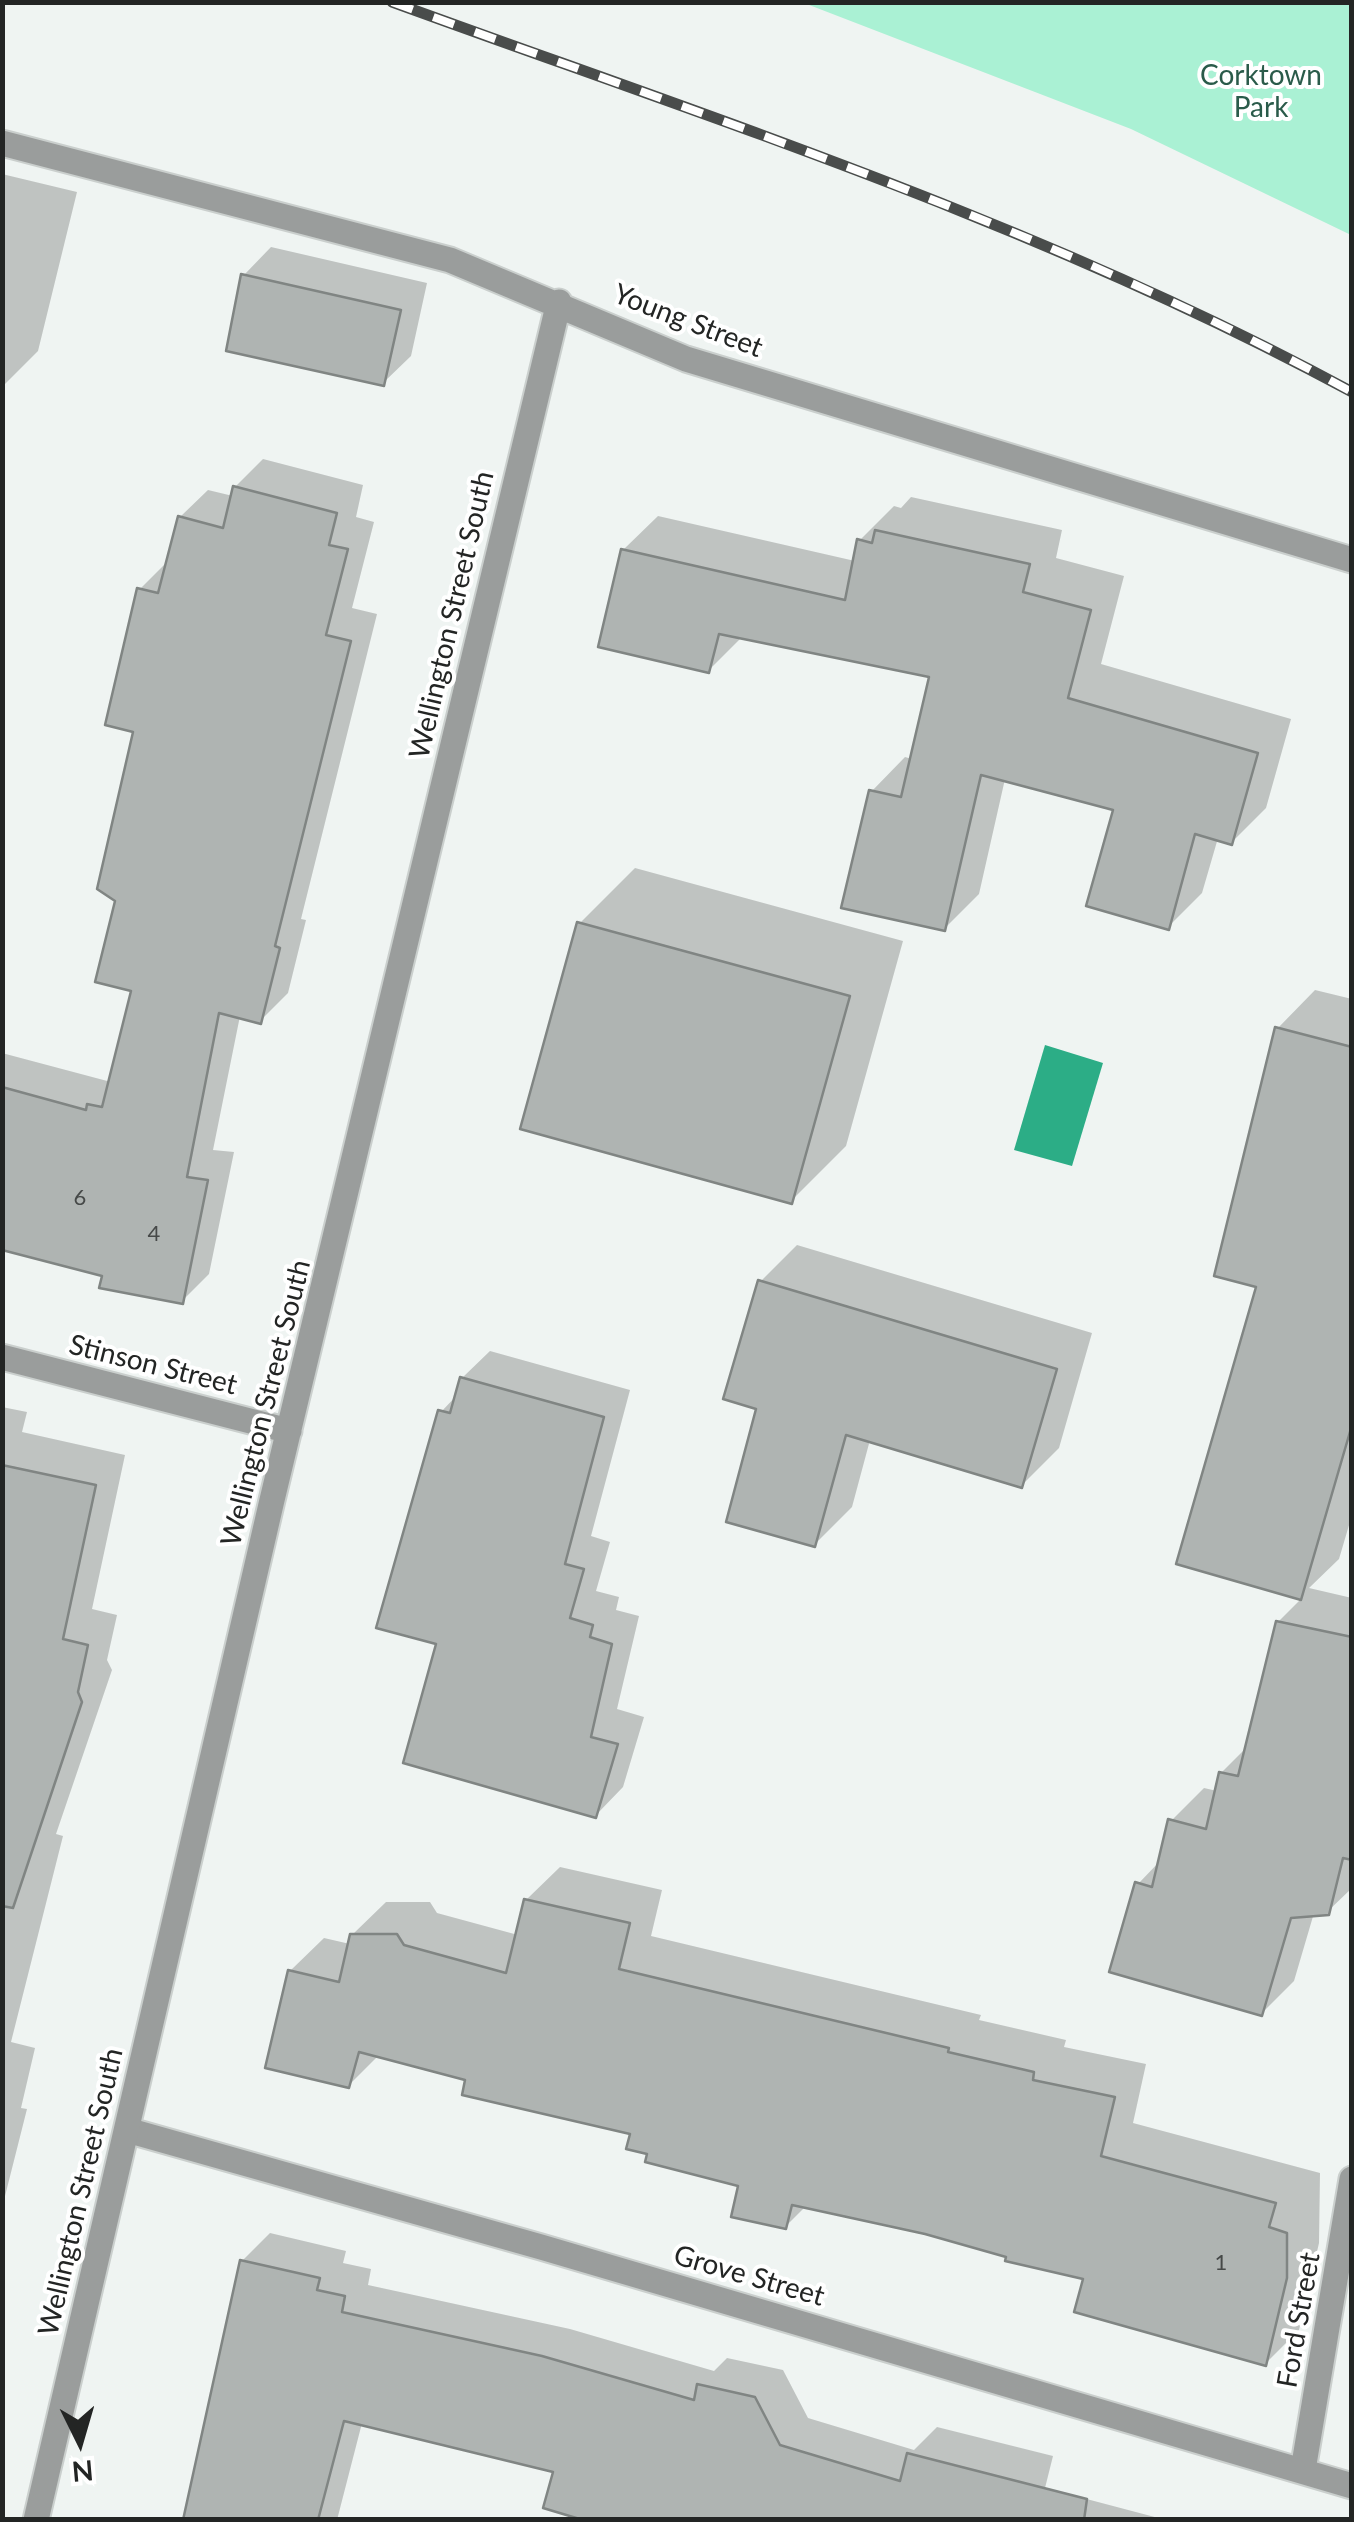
<!DOCTYPE html>
<style>
body{margin:0}
#map{position:relative;width:1354px;height:2522px;overflow:hidden;background:#eff4f2;font-family:Lato,sans-serif}
canvas{display:block}
.frame{position:absolute;inset:0;border:5px solid #232524;pointer-events:none}
.north{position:absolute;left:30px;top:2392px;width:100px;height:100px;-webkit-text-stroke:8px #fff;paint-order:stroke;rotate:175deg;font-size:28px;font-weight:700;line-height:40px;text-align:center;color:#232524}
.north::after{content:'';display:block;margin:auto;width:35px;height:45px;background:#232524;clip-path:polygon(50% 0,100% 100%,50% 72%,0 100%)}
</style>
<div id="map">
<canvas width="1354" height="2522"></canvas>
<div class="frame"></div>
<div class="north">N</div>
</div>
<script>
const context = document.querySelector('canvas').getContext('2d');
context.lineJoin = 'round';
function fillPath(path, color) {
  context.fillStyle = color;
  context.fill(path, 'evenodd');
}
function strokePath(path, color, width, dash) {
  context.strokeStyle = color;
  context.lineWidth = width;
  context.lineCap = dash ? 'butt' : 'round';
  context.setLineDash(dash || []);
  context.stroke(path);
}
function label(font, color, halo, rows, align = 'center') {
  context.font = font + ' Lato,sans-serif';
  context.lineWidth = 8;
  context.setLineDash([]);
  context.textBaseline = 'middle';
  context.strokeStyle = halo;
  context.fillStyle = color;
  for (const [text, x, y, turn = 0] of rows) {
    context.save();
    context.translate(x, y);
    context.rotate((+turn || 0) * Math.PI / 180);
    context.textAlign = isNaN(turn) ? turn : align;
    if (halo) context.strokeText(text, 0, 0);
    context.fillText(text, 0, 0);
    context.restore();
  }
}
fillPath(new Path2D(`
 M 804,3 L 1351,3 L 1351,235 L 1131,129 Z`), '#aaf1d4');
fillPath(new Path2D(`
 M 1045,1045 L 1103,1063 L 1072,1166 L 1014,1150 Z`), '#2cad86');
fillPath(new Path2D(`
 M 2,174 L 77,192 L 38,351 L 5,384 Z
 M 271,247 L 427,283 L 411,356 L 383,383 L 244,275 Z
 M 263,459 L 363,485 L 356,517 L 374,522 L 352,608 L 377,614 L 301,919 L 306,920 L 288,993 L 260,1021 L 240,1016 L 213,1150 L 234,1152 L 209,1274 L 182,1301 L 105,1274 L 2,1248 L 2,1053 L 111,1082 L 134,989 L 117,900 L 136,730 L 140,589 L 168,561 L 180,517 L 208,490 L 233,496 L 235,487 Z
 M 911,497 L 1062,530 L 1056,558 L 1124,576 L 1101,664 L 1291,719 L 1266,808 L 1232,842 L 1218,838 L 1202,893 L 1168,927 L 1117,808 L 1005,779 L 979,894 L 944,929 L 871,792 L 905,757 L 912,759 L 932,675 L 743,636 L 708,671 L 623,550 L 658,516 L 855,561 L 860,540 L 894,506 L 901,508 Z
 M 635,868 L 903,941 L 846,1146 L 791,1201 L 580,923 Z
 M 1315,990 L 1352,999 L 1352,1515 L 1339,1559 L 1309,1588 L 1352,1598 L 1352,1888 L 1327,1912 L 1314,1913 L 1294,1981 L 1261,2014 L 1138,1884 L 1161,1860 L 1171,1821 L 1204,1788 L 1217,1791 L 1221,1773 L 1248,1746 L 1278,1622 L 1302,1598 L 1179,1562 L 1259,1285 L 1277,1029 Z
 M 797,1245 L 1092,1333 L 1059,1448 L 1022,1485 L 870,1440 L 852,1507 L 815,1544 L 759,1407 L 760,1282 Z
 M 490,1351 L 630,1390 L 591,1536 L 610,1542 L 596,1591 L 619,1597 L 616,1610 L 639,1616 L 617,1709 L 644,1717 L 623,1787 L 596,1815 L 439,1643 L 441,1412 L 458,1394 L 462,1378 Z
 M 2,1407 L 27,1412 L 22,1432 L 125,1455 L 92,1609 L 117,1615 L 107,1660 L 112,1670 L 56,1834 L 63,1836 L 11,2042 L 35,2048 L 21,2108 L 27,2109 L 2,2208 Z
 M 560,1867 L 662,1890 L 651,1936 L 981,2015 L 979,2020 L 1066,2040 L 1064,2047 L 1146,2064 L 1133,2123 L 1320,2173 L 1319,2243 L 1299,2330 L 1266,2363 L 1086,2277 L 925,2232 L 806,2206 L 786,2226 L 741,2184 L 650,2153 L 633,2132 L 468,2078 L 379,2055 L 349,2085 L 290,1971 L 324,1938 L 350,1944 L 352,1935 L 386,1902 L 430,1902 L 437,1913 L 518,1935 L 526,1900 Z
 M 270,2233 L 346,2251 L 343,2263 L 371,2269 L 368,2285 L 570,2329 L 714,2371 L 727,2358 L 783,2370 L 808,2418 L 914,2450 L 937,2427 L 1053,2456 L 1045,2488 L 1166,2520 L 591,2520 L 556,2470 L 362,2423 L 337,2520 L 189,2520 L 242,2261 Z`), '#0003');
const building = new Path2D(`
 M 241,274 L 401,310 L 384,386 L 226,351 Z
 M 233,486 L 337,513 L 329,545 L 348,549 L 326,635 L 351,641 L 275,946 L 280,948 L 261,1024 L 219,1013 L 187,1177 L 208,1180 L 183,1304 L 99,1288 L 102,1276 L 2,1250 L 2,1087 L 86,1110 L 87,1104 L 102,1107 L 131,991 L 95,982 L 115,901 L 97,889 L 133,732 L 105,725 L 137,588 L 158,593 L 178,516 L 223,528 Z
 M 875,530 L 1030,564 L 1023,592 L 1091,610 L 1068,698 L 1258,753 L 1232,845 L 1195,834 L 1169,930 L 1086,906 L 1113,810 L 981,775 L 945,931 L 841,908 L 869,790 L 901,797 L 929,677 L 719,634 L 709,673 L 598,647 L 621,549 L 845,600 L 857,539 L 872,543 Z
 M 577,922 L 850,996 L 792,1204 L 520,1129 Z
 M 1275,1027 L 1352,1047 L 1352,1425 L 1301,1600 L 1176,1564 L 1256,1287 L 1214,1276 Z
 M 758,1280 L 1057,1369 L 1022,1488 L 846,1435 L 815,1547 L 726,1522 L 756,1409 L 723,1399 Z
 M 460,1377 L 604,1417 L 565,1564 L 584,1569 L 570,1618 L 593,1625 L 590,1637 L 612,1644 L 591,1737 L 618,1744 L 596,1818 L 403,1763 L 436,1644 L 376,1628 L 438,1410 L 450,1413 Z
 M 2,1465 L 96,1485 L 63,1639 L 88,1645 L 78,1692 L 82,1702 L 13,1908 L 2,1906 Z
 M 1276,1621 L 1352,1637 L 1352,1860 L 1343,1858 L 1329,1915 L 1291,1918 L 1262,2016 L 1109,1972 L 1135,1882 L 1152,1887 L 1168,1819 L 1206,1829 L 1219,1772 L 1238,1776 Z
 M 524,1899 L 630,1923 L 619,1969 L 949,2048 L 948,2052 L 1034,2072 L 1033,2080 L 1115,2097 L 1101,2156 L 1276,2203 L 1269,2227 L 1287,2233 L 1287,2278 L 1266,2366 L 1074,2312 L 1083,2279 L 1005,2261 L 1006,2257 L 925,2234 L 792,2205 L 786,2229 L 731,2217 L 738,2186 L 645,2162 L 647,2154 L 626,2149 L 630,2134 L 462,2095 L 465,2080 L 359,2052 L 349,2088 L 265,2068 L 288,1970 L 339,1982 L 350,1934 L 397,1934 L 404,1945 L 506,1973 Z
 M 240,2260 L 320,2278 L 317,2290 L 345,2296 L 342,2312 L 542,2356 L 694,2400 L 697,2384 L 755,2397 L 780,2445 L 900,2481 L 907,2453 L 1087,2499 L 1084,2520 L 583,2520 L 543,2508 L 553,2472 L 344,2421 L 318,2520 L 183,2520 Z`);
fillPath(building, '#afb4b2');
strokePath(building, '#808583', 2.5);
const minor = new Path2D(`
 M 127,2130 L 541,2247 L 1352,2486
 M 1303,2470 L 1352,2179`);
const tertiary = new Path2D(`
 M 2,143 L 450,260 L 686,359 L 1352,560
 M 2,1357 L 289,1431
 M 36,2520 L 272,1500 L 559,302`);
strokePath(minor, '#cacfcd', 29);
strokePath(tertiary, '#cacfcd', 29);
strokePath(minor, '#9a9d9c', 25);
strokePath(tertiary, '#9a9d9c', 25);
const rail = new Path2D(`
 M 392,2 C 716,120 1047,226 1352,392`);
strokePath(rail, '#494c4b', 11);
strokePath(rail, '#fff', 8, [22]);
label('22px', '#464948', null, [
 ["6",80,1198],
 ["4",154,1234],
 ["1",1221,2263]
]);
label('28px', '#2a5b4a', '#fff', [
 ["Corktown",1261,76],
 ["Park",1261,108]
]);
label('28px', '#232524', '#fff', [
 ["Young Street",688,321,21],
 ["Wellington Street South",452,615,-77],
 ["Stinson Street",153,1365,14],
 ["Wellington Street South",266,1403,-76],
 ["Wellington Street South",81,2192,-77],
 ["Grove Street",749,2276,16],
 ["Ford Street",1299,2320,-80]
]);
</script>
